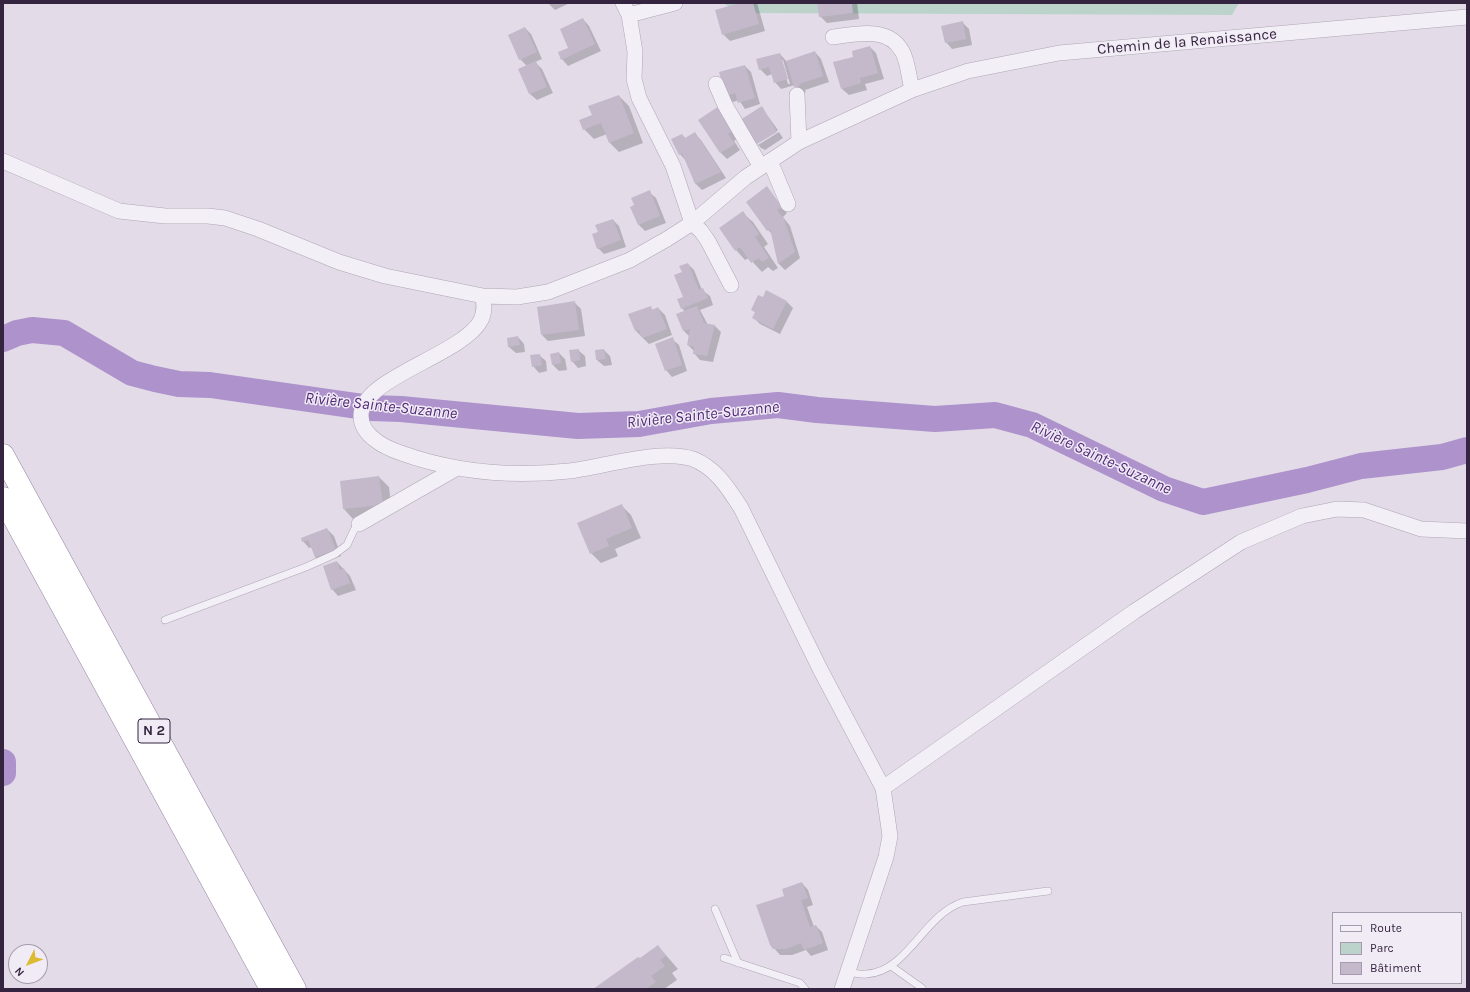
<!DOCTYPE html>
<meta charset="utf-8">
<style>
body{margin:0}
#map{position:relative;width:1470px;height:992px;overflow:hidden;background:#e3dce8;font-family:Karla,sans-serif}
canvas{display:block}
.frame{position:absolute;inset:0;border:4px solid #34243f;pointer-events:none}
.legend{position:absolute;left:1332px;top:912px;width:130px;height:72px;box-sizing:border-box;background:#f1ebf5;border:1px solid #a59bac;margin:0;padding:5px 7px;list-style:none;font-size:12px;color:#34243f}
.legend li{display:flex;align-items:center;gap:8px;height:20px}
.legend b{width:20px;border:1px solid #a59bac}
.north{position:absolute;left:8px;top:944px;width:40px;height:40px;box-sizing:border-box;background:#f1ebf5;border:1px solid #a59bac;border-radius:50%;rotate:228deg;font-size:11px;font-weight:700;line-height:16px;text-align:center;color:#34243f}
.north::after{content:'';display:block;margin:auto;width:14px;height:18px;background:#dcba32;clip-path:polygon(50% 0,100% 100%,50% 72%,0 100%)}
</style>
<div id="map">
<canvas width="1470" height="992"></canvas>
<div class="frame"></div>
<ul class="legend">
<li><b style="height:5px;background:#f3eff6"></b>Route</li>
<li><b style="height:11px;background:#bcd3cc"></b>Parc</li>
<li><b style="height:11px;background:#c3b9cb"></b>Bâtiment</li>
</ul>
<div class="north">N</div>
</div>
<script>
const context = document.querySelector('canvas').getContext('2d');
context.lineJoin = 'round';
function fillPath(path, color) {
  context.fillStyle = color;
  context.fill(path, 'evenodd');
}
function strokePath(path, color, width, dash) {
  context.strokeStyle = color;
  context.lineWidth = width;
  context.lineCap = dash ? 'butt' : 'round';
  context.setLineDash(dash || []);
  context.stroke(path);
}
function label(font, color, halo, rows, align = 'center') {
  context.font = font + ' Karla,sans-serif';
  context.lineWidth = 3;
  context.setLineDash([]);
  context.textBaseline = 'middle';
  context.strokeStyle = halo;
  context.fillStyle = color;
  for (const [text, x, y, turn = 0] of rows) {
    context.save();
    context.translate(x, y);
    context.rotate((+turn || 0) * Math.PI / 180);
    context.textAlign = isNaN(turn) ? turn : align;
    if (halo) context.strokeText(text, 0, 0);
    context.fillText(text, 0, 0);
    context.restore();
  }
}
fillPath(new Path2D(`
 M 723,3 L 1239,3 L 1232,15 L 738,13 Z`), '#bcd3cc');
fillPath(new Path2D(`
 M 548,3 L 570,3 L 555,10 Z
 M 742,3 L 757,3 L 765,31 L 730,41 L 723,34 Z
 M 818,3 L 857,3 L 859,19 L 827,23 L 820,16 Z
 M 583,19 L 589,26 L 601,51 L 568,66 L 562,59 L 570,48 Z
 M 963,23 L 969,29 L 972,45 L 952,49 L 946,42 Z
 M 525,28 L 531,34 L 542,59 L 535,62 L 542,69 L 553,93 L 537,100 L 530,94 L 520,69 L 527,66 L 520,59 Z
 M 870,47 L 876,53 L 884,79 L 865,84 L 867,90 L 849,95 L 842,89 Z
 M 815,52 L 821,59 L 829,82 L 805,90 L 806,92 L 802,93 L 795,85 L 781,89 L 775,82 L 772,74 L 767,76 L 760,69 L 780,54 L 787,62 ZM 781,60 L 783,60 L 790,84 L 788,84 Z
 M 745,66 L 751,72 L 760,104 L 745,109 L 739,100 L 733,102 L 727,96 Z
 M 619,96 L 629,106 L 643,143 L 619,152 L 610,143 L 607,134 L 594,139 L 584,129 L 593,116 Z
 M 719,107 L 740,137 L 734,141 L 740,150 L 727,159 L 721,153 L 699,120 Z
 M 762,108 L 778,130 L 757,143 L 758,145 L 779,132 L 783,138 L 765,150 L 761,148 L 755,141 Z
 M 695,134 L 701,140 L 726,178 L 702,190 L 696,184 L 686,161 L 680,154 L 682,135 L 686,139 Z
 M 767,188 L 787,213 L 783,217 L 790,226 L 800,258 L 785,270 L 779,264 L 772,234 L 768,230 Z
 M 649,192 L 656,198 L 666,223 L 645,231 L 639,225 L 632,207 Z
 M 743,213 L 753,222 L 768,244 L 764,247 L 778,268 L 773,271 L 768,267 L 762,272 L 749,258 L 745,260 L 736,250 Z
 M 613,220 L 619,226 L 626,247 L 604,254 L 598,248 L 599,233 Z
 M 688,264 L 694,270 L 702,290 L 710,296 L 713,305 L 700,310 L 708,325 L 715,326 L 721,332 L 713,362 L 700,360 L 694,353 L 694,351 L 688,345 L 689,336 L 684,331 L 685,312 L 682,308 L 684,297 L 683,272 Z
 M 767,291 L 787,302 L 793,308 L 780,334 L 760,324 L 754,318 L 756,313 L 752,310 L 763,299 Z
 M 574,302 L 581,309 L 585,336 L 548,341 L 542,335 Z
 M 650,307 L 653,310 L 658,308 L 665,315 L 672,335 L 649,344 L 636,331 Z
 M 518,337 L 524,344 L 525,352 L 516,353 L 509,347 L 508,339 Z
 M 672,339 L 679,345 L 687,371 L 672,377 L 666,370 Z
 M 578,350 L 585,356 L 586,366 L 578,368 L 572,361 Z
 M 604,350 L 610,356 L 612,365 L 604,366 L 597,360 Z
 M 559,353 L 565,359 L 567,370 L 559,371 L 553,365 Z
 M 539,355 L 546,361 L 547,371 L 539,373 L 533,366 Z
 M 379,477 L 389,487 L 392,514 L 353,519 L 344,509 Z
 M 621,505 L 631,515 L 641,538 L 615,549 L 618,556 L 601,563 L 591,553 Z
 M 327,529 L 334,536 L 341,556 L 322,563 L 315,557 L 312,547 L 309,548 L 303,541 Z
 M 337,562 L 350,576 L 356,590 L 338,596 L 332,589 Z
 M 802,883 L 808,890 L 813,905 L 807,907 L 814,927 L 816,926 L 822,932 L 828,950 L 811,956 L 806,950 L 792,955 L 780,955 L 774,948 L 786,896 Z
 M 658,946 L 678,969 L 672,973 L 677,980 L 664,989 L 595,989 Z`), '#0003');
strokePath(new Path2D(`
 M 3,339 L 17,333 L 32,330 L 64,333 L 132,373 L 155,379 L 179,384 L 210,385 L 371,408 L 401,409 L 578,426 L 639,424 L 711,411 L 778,405 L 817,410 L 935,419 L 995,415 L 1032,425 L 1164,489 L 1203,502 L 1307,480 L 1361,466 L 1442,457 L 1467,450
 M 3,762 L 3,773`), '#ae92cc', 26);
fillPath(new Path2D(`
 M 740,3 L 753,3 L 759,24 L 722,35 L 715,10 Z
 M 817,3 L 852,3 L 853,13 L 819,17 Z
 M 583,18 L 595,44 L 561,60 L 558,52 L 568,48 L 560,29 Z
 M 963,21 L 966,39 L 945,43 L 941,26 Z
 M 525,27 L 537,52 L 519,60 L 508,35 Z
 M 870,46 L 878,73 L 860,78 L 861,83 L 841,89 L 833,62 L 853,57 L 852,51 Z
 M 815,51 L 823,76 L 799,84 L 800,86 L 794,87 L 786,61 Z
 M 780,53 L 788,79 L 774,83 L 769,67 L 759,70 L 756,59 Z
 M 536,61 L 547,87 L 529,94 L 518,69 Z
 M 745,65 L 755,98 L 738,103 L 735,93 L 726,96 L 719,72 Z
 M 619,95 L 634,133 L 609,143 L 601,123 L 583,130 L 579,120 L 592,115 L 588,106 Z
 M 719,106 L 734,130 L 728,134 L 735,144 L 720,153 L 698,120 Z
 M 762,106 L 777,132 L 757,144 L 756,141 L 754,142 L 740,120 Z
 M 695,132 L 721,172 L 695,184 L 682,153 L 679,155 L 671,139 L 682,134 L 685,138 Z
 M 767,186 L 782,207 L 777,210 L 784,219 L 795,252 L 778,264 L 770,229 L 767,231 L 746,202 Z
 M 650,190 L 660,216 L 638,225 L 630,207 L 634,205 L 631,198 Z
 M 743,211 L 759,234 L 755,237 L 769,258 L 762,262 L 759,258 L 751,263 L 740,247 L 735,251 L 719,228 Z
 M 613,219 L 621,240 L 597,249 L 592,234 L 598,232 L 595,225 Z
 M 688,263 L 699,290 L 703,288 L 708,298 L 681,309 L 677,299 L 683,297 L 674,275 L 682,272 L 679,266 Z
 M 766,290 L 787,301 L 773,329 L 752,318 L 755,312 L 751,310 L 758,295 L 763,297 Z
 M 575,301 L 579,330 L 541,335 L 537,307 Z
 M 651,306 L 652,310 L 658,307 L 667,329 L 642,338 L 639,330 L 635,331 L 628,314 Z
 M 697,306 L 704,323 L 715,325 L 707,356 L 693,354 L 694,347 L 687,345 L 690,329 L 683,331 L 676,314 Z
 M 518,336 L 520,345 L 508,347 L 507,338 Z
 M 673,337 L 682,365 L 665,371 L 655,344 Z
 M 579,349 L 580,360 L 571,362 L 569,350 Z
 M 604,349 L 606,359 L 596,360 L 595,350 Z
 M 559,352 L 561,363 L 552,365 L 550,354 Z
 M 540,354 L 542,365 L 532,367 L 530,355 Z
 M 379,476 L 383,505 L 343,509 L 340,481 Z
 M 622,504 L 632,528 L 606,539 L 609,546 L 590,554 L 577,523 Z
 M 327,528 L 336,550 L 315,557 L 308,540 L 302,542 L 301,538 Z
 M 337,561 L 340,570 L 344,568 L 350,583 L 331,590 L 323,566 Z
 M 802,882 L 808,898 L 801,900 L 810,927 L 816,925 L 823,943 L 804,950 L 801,943 L 786,949 L 773,949 L 770,945 L 756,905 L 784,896 L 782,889 Z
 M 658,945 L 666,956 L 660,960 L 665,966 L 651,976 L 656,982 L 646,989 L 593,989 L 638,957 L 640,958 Z`), '#c3b9cb');
const lane = new Path2D(`
 M 165,620 L 306,567 L 335,554 L 347,545 L 354,530 L 359,524
 M 715,909 L 738,963
 M 724,958 L 800,983 L 805,989
 M 891,966 L 922,988
 M 848,972 C 854,973 861,975 866,974 C 908,972 923,915 963,902 L 1048,891`);
const street = new Path2D(`
 M 623,3 L 629,15 L 632,33 L 635,52 L 634,79 L 639,98 L 673,166 L 692,223 L 701,231 L 708,241 L 731,285
 M 629,15 L 675,3
 M 833,37 C 856,34 888,26 902,51 C 908,61 909,78 912,90
 M 716,84 L 725,105 L 761,167
 M 797,95 L 799,142
 M 3,161 L 119,211 L 165,216 L 208,216 L 225,218 L 258,229 L 339,262 L 385,276 L 483,296 L 517,297 L 548,292 L 630,260 L 667,239 L 692,223 L 746,177 L 799,142 L 912,90 L 968,71 L 1059,53 L 1467,17
 M 770,161 L 788,204
 M 483,296 C 484,304 485,312 481,320 C 463,355 360,378 361,416 C 361,436 386,448 401,453 C 454,472 513,477 569,471 C 603,467 661,448 693,459 C 716,468 728,488 741,508 L 820,669 L 883,788 L 890,836 L 886,857 L 842,989
 M 359,524 L 457,468
 M 883,788 L 1135,611 L 1241,542 L 1302,516 L 1337,509 L 1364,510 L 1421,529 L 1467,531`);
const highway = new Path2D(`
 M 3,455 L 295,989
 M 3,498 L 271,989`);
strokePath(lane, '#aea5b5', 8);
strokePath(street, '#aea5b5', 16);
strokePath(highway, '#9382a0', 23);
strokePath(lane, '#f3eff6', 7);
strokePath(street, '#f3eff6', 15);
strokePath(highway, '#fff', 22);
for (const [x, y, w] of [
 [154,731,32]
]) {
  const box = new Path2D();
  box.roundRect(x - w / 2, y - 12, w, 24, 3);
  context.fillStyle = '#f1ebf5';
  context.fill(box);
  strokePath(box, '#34243f', 1);
}
label('bold 14px', '#34243f', null, [
 ["N 2",154,731]
]);
label('15px', '#34243f', '#f1ebf5', [
 ["Chemin de la Renaissance",1187,42,-5]
]);
label('italic 16px', '#512a77', '#f1ebf5', [
 ["Rivière Sainte-Suzanne",381,406,6],
 ["Rivière Sainte-Suzanne",703,415,-6],
 ["Rivière Sainte-Suzanne",1101,458,25]
]);
</script>
